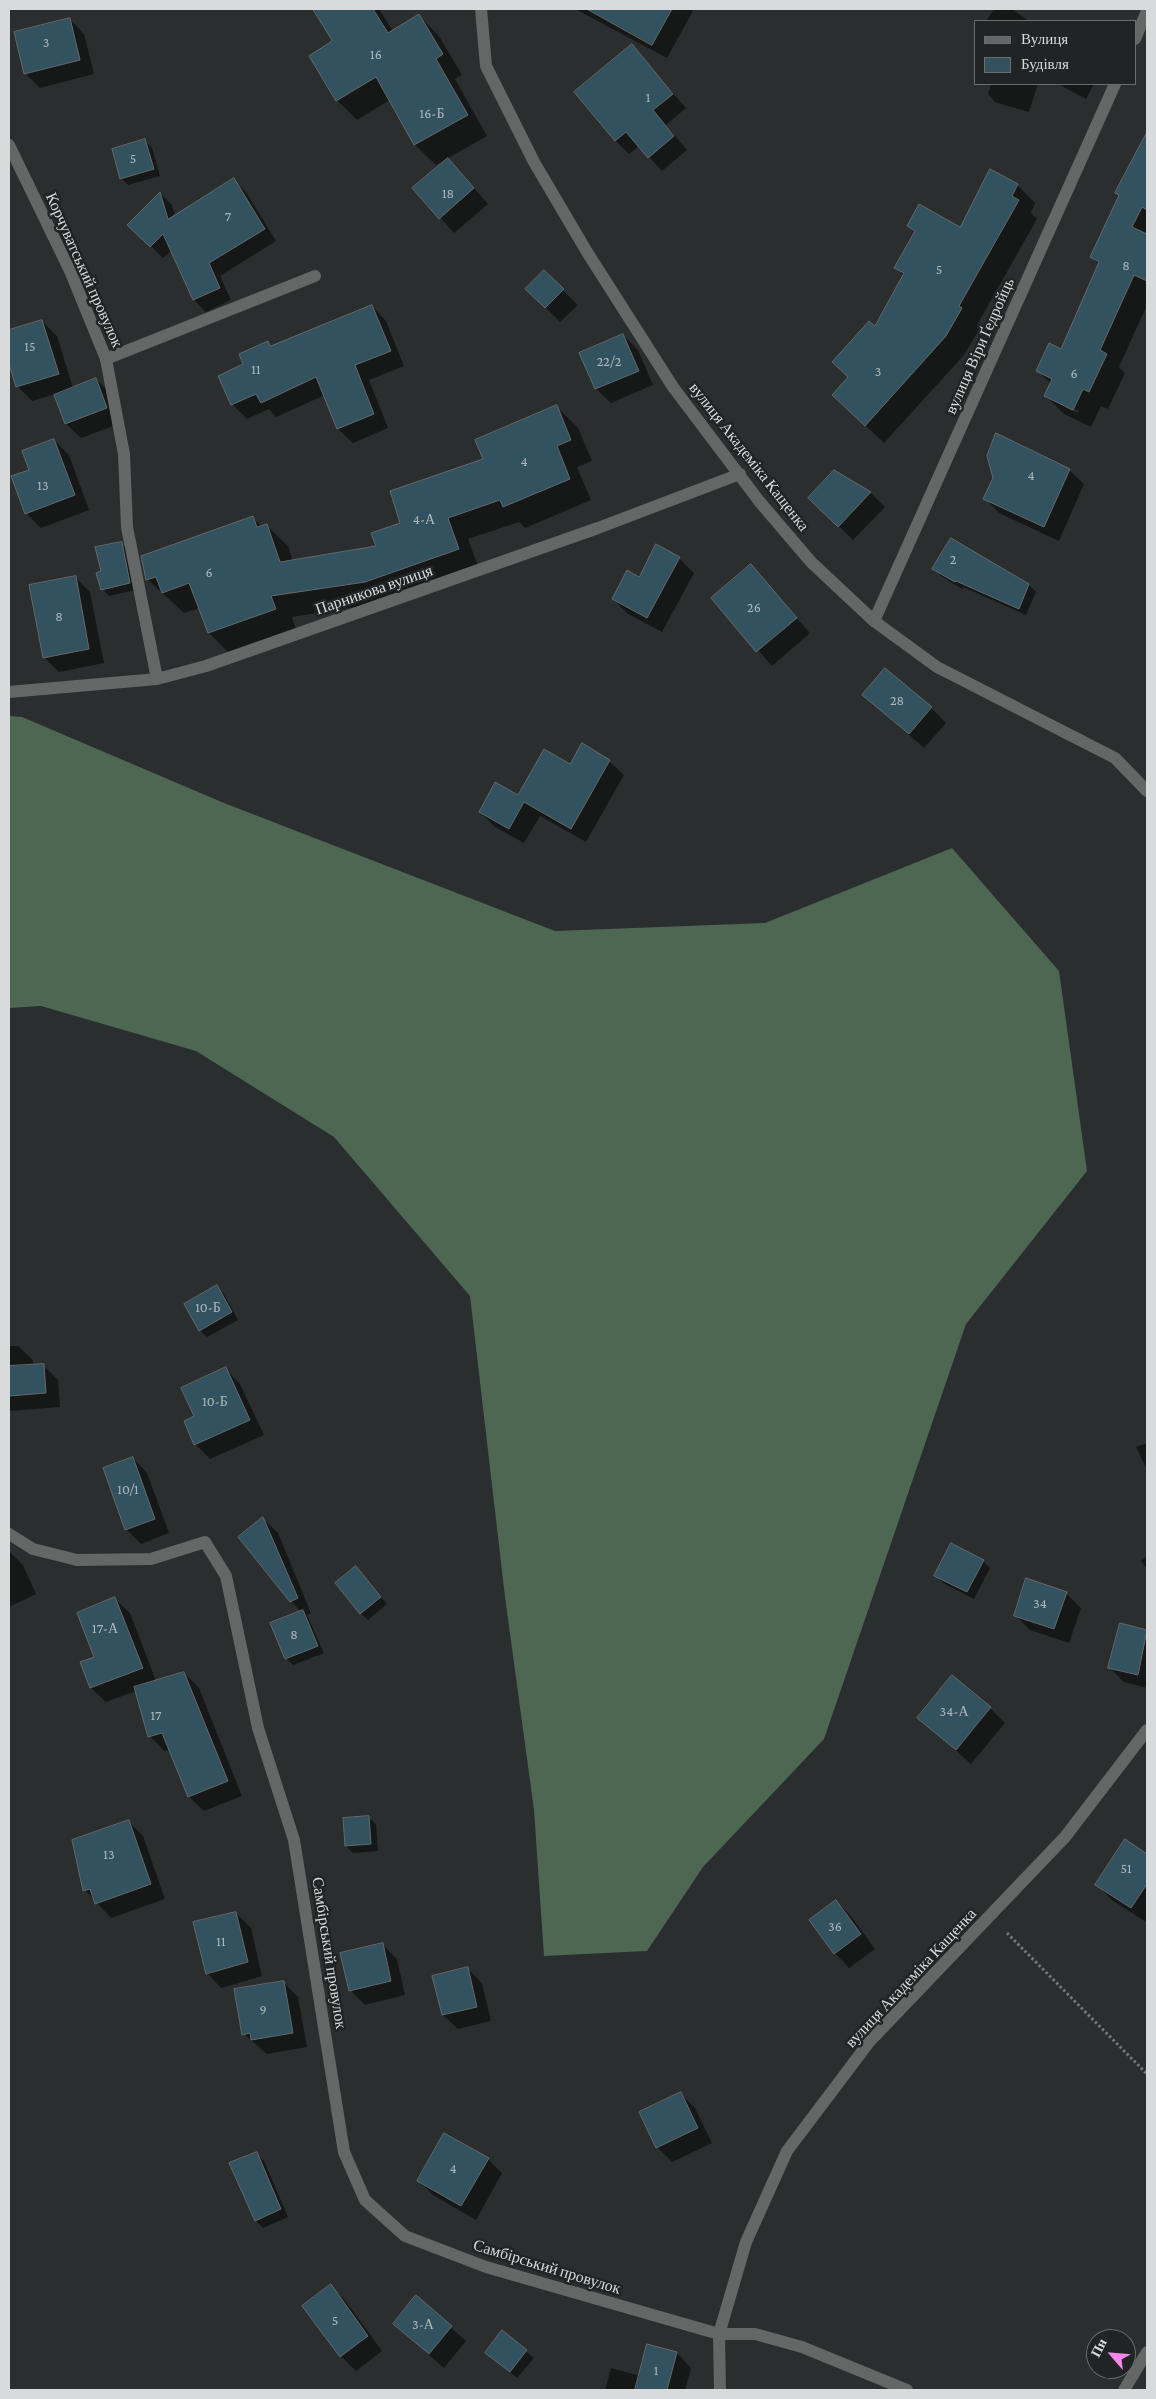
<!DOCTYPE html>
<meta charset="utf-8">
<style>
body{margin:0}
#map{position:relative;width:1156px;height:2399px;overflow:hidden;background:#2a2e2e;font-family:"Crimson Pro",serif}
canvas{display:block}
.frame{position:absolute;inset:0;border:10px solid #d8dadb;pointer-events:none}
.legend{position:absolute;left:974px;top:20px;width:162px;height:65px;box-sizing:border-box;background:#212425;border:1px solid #6a6d6e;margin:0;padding:6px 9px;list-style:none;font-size:15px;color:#d8dadb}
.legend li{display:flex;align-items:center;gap:10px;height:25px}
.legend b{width:25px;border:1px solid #6a6d6e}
.north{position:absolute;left:1086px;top:2329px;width:50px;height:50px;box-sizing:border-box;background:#212425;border:1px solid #6a6d6e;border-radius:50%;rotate:297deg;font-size:14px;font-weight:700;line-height:20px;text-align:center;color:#d8dadb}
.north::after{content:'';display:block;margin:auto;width:18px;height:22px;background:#f788eb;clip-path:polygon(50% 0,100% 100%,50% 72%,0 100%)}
</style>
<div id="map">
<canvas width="1156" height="2399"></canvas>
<div class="frame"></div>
<ul class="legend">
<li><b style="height:6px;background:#656766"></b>Вулиця</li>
<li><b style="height:14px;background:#325260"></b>Будівля</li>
</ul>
<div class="north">Пн</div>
</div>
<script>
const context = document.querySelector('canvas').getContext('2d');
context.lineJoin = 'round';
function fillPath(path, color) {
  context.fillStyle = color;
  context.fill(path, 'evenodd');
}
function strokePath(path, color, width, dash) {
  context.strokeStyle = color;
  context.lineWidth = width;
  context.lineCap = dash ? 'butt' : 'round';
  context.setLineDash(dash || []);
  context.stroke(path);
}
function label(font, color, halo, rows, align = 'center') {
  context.font = font + ' "Crimson Pro",serif';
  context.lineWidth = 5;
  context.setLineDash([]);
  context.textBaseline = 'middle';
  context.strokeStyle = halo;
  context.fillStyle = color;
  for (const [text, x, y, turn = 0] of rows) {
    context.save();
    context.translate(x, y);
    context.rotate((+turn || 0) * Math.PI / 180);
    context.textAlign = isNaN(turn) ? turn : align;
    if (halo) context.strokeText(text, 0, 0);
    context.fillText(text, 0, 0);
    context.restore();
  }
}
fillPath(new Path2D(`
 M 9,716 L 22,717 L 224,803 L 555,931 L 765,923 L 952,848 L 1059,971 L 1087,1171 L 966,1324 L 824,1739 L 703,1867 L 647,1951 L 544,1956 L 534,1810 L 505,1597 L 470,1296 L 334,1137 L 196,1051 L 41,1006 L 9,1008 Z`), '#4d6753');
fillPath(new Path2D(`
 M 334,9 L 379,9 L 393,31 L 419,16 L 439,36 L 462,75 L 455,79 L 487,136 L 436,165 L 415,145 L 390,100 L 357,120 L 337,100 L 334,42 L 320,17 Z
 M 575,9 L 694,9 L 667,58 Z
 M 994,9 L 1012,9 L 1029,21 L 986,21 Z
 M 70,19 L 84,34 L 94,74 L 40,88 L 25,73 Z
 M 632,46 L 686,108 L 666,125 L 687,150 L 662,171 L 639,146 L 629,154 L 615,140 Z
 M 991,84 L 1038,84 L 1029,112 L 995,102 L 988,94 Z
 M 1058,84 L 1094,84 L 1086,99 Z
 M 1145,139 L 1147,140 L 1147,305 L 1119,367 L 1125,373 L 1108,409 L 1101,406 L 1091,427 L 1064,414 L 1046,396 L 1051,384 L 1038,371 L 1062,351 L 1099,265 L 1091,257 ZM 1066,405 L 1079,411 L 1078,413 L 1066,408 Z
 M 145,141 L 152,148 L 160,176 L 128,185 L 121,178 Z
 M 448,159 L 488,204 L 454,233 L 414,188 Z
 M 234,180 L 246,192 L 276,241 L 220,276 L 231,300 L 206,312 L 194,300 L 172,250 L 163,258 L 129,225 L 160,193 L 172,205 L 175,216 Z
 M 1017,185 L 1035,203 L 1031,213 L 1037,219 L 977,325 L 980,328 L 964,355 L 884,443 L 852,413 L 849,378 L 904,276 L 896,267 L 915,233 L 908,226 L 960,228 Z
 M 544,272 L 578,305 L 560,322 L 527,289 Z
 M 372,306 L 386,321 L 404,366 L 369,380 L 388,428 L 353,443 L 338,429 L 325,395 L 276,417 L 269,409 L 247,419 L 232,404 L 245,365 L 267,343 L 271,347 Z
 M 42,321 L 57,336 L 73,388 L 96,379 L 111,394 L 121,423 L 81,438 L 66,424 L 55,394 L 32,401 L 17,386 L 9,360 L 9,331 Z
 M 623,335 L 638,350 L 653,385 L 611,403 L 596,389 L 581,353 Z
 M 557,407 L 578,428 L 592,461 L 577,467 L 591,500 L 525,528 L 519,522 L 468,539 L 480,571 L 386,602 L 292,617 L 296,630 L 230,654 L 209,633 L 200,608 L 184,613 L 147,579 L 252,517 L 262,527 L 266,525 L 288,546 L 293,561 L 377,547 L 402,524 Z
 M 997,435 L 1069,470 L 1084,484 L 1059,541 L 999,513 L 985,498 L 994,478 L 988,461 Z
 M 54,440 L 69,455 L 89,510 L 41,528 L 26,513 L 31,471 Z
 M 835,472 L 871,493 L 885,507 L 853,540 L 810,498 Z
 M 951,540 L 1029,585 L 1036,592 L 1026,615 L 963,587 L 962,589 L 941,576 L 934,569 Z
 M 121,543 L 128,550 L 136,590 L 109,596 L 102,589 L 102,572 Z
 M 679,558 L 694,573 L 662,632 L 628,614 L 613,599 L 639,578 Z
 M 750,565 L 810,633 L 772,666 L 712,598 Z
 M 75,577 L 90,592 L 104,663 L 59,672 L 44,657 Z
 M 864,695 L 931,708 L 946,723 L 924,748 Z
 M 609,761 L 624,775 L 586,842 L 540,816 L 524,843 L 495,827 L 480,812 L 519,797 L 571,765 Z
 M 217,1287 L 224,1294 L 238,1320 L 207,1337 L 200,1330 Z
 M 9,1346 L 18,1346 L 33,1360 L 33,1366 L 43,1365 L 58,1380 L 60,1407 L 9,1411 Z
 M 226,1369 L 240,1384 L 264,1435 L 210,1459 L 195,1444 L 196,1417 Z
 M 1147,1443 L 1147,1470 L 1136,1447 Z
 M 133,1458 L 147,1473 L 169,1533 L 141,1544 L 126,1529 Z
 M 263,1519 L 278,1533 L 311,1613 L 307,1615 L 324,1653 L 293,1665 L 286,1658 L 301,1612 L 291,1601 Z
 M 9,1551 L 23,1565 L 36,1594 L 9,1607 Z
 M 1147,1556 L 1147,1569 L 1141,1561 Z
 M 983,1561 L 990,1568 L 974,1599 L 943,1583 L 936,1575 Z
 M 356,1568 L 387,1604 L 368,1620 L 360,1613 Z
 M 1066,1593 L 1081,1608 L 1069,1643 L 1030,1630 L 1015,1615 Z
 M 115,1599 L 130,1613 L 156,1681 L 184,1673 L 199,1688 L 242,1796 L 204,1811 L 189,1797 L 170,1750 L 164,1751 L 150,1736 L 136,1691 L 106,1702 L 91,1688 L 81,1663 L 96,1658 Z
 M 1121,1625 L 1147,1632 L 1147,1688 L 1124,1682 L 1110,1668 Z
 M 990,1708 L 1005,1723 L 971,1764 L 919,1718 Z
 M 368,1817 L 376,1824 L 378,1851 L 353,1853 L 346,1846 Z
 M 129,1822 L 143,1836 L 165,1899 L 111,1918 L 85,1890 Z
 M 1126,1841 L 1147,1855 L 1146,1922 L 1112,1900 L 1097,1885 Z
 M 836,1901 L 851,1916 L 875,1949 L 849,1968 L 835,1953 Z
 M 236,1913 L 251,1928 L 262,1976 L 221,1988 L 207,1973 Z
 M 382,1944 L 397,1959 L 405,1995 L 365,2005 L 350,1990 Z
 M 467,1968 L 482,1983 L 491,2021 L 458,2029 L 443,2015 L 434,1977 Z
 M 283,1982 L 298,1997 L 307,2047 L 267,2054 L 244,2034 Z
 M 680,2093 L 695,2108 L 712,2143 L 672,2162 L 657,2147 Z
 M 257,2154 L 264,2161 L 288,2217 L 263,2228 L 256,2221 L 231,2164 Z
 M 488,2159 L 502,2173 L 476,2220 L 433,2195 L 419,2181 Z
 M 331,2286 L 345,2300 L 382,2351 L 356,2371 L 341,2356 Z
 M 416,2297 L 466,2341 L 444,2368 L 394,2324 Z
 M 503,2332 L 534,2358 L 517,2378 L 487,2353 Z
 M 677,2353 L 691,2368 L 685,2390 L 605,2390 L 611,2368 L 640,2376 Z`), '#0007');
const building = new Path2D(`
 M 313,9 L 373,9 L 388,33 L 419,14 L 443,54 L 436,59 L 468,115 L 414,145 L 376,77 L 336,101 L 309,56 L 332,41 Z
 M 587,9 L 672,9 L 652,45 Z
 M 70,18 L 80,60 L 24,74 L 14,32 Z
 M 632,44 L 673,94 L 653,110 L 674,136 L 648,158 L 626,132 L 615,141 L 574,92 Z
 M 1147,132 L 1147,210 L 1142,207 L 1132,227 L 1147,234 L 1147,281 L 1134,275 L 1100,350 L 1107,354 L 1089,392 L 1083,389 L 1073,410 L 1044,396 L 1052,379 L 1036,371 L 1049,343 L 1061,349 L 1099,262 L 1090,257 L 1119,195 L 1115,193 Z
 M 145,139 L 154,169 L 120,179 L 112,149 Z
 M 448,158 L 474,188 L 439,219 L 412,188 Z
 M 990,169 L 1018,184 L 1012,196 L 1019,200 L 959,306 L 962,308 L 946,336 L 865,426 L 832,395 L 848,377 L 832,362 L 869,321 L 875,326 L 904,273 L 894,268 L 915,231 L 907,226 L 919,204 L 960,227 Z
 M 234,178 L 265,229 L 209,263 L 220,288 L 193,300 L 163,234 L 150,247 L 127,225 L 160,192 L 168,219 Z
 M 544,270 L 564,289 L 545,308 L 525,289 Z
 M 372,305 L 391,351 L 355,365 L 374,414 L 337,429 L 316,377 L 261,403 L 256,394 L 231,405 L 218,376 L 243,364 L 239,354 L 268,341 L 270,346 Z
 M 42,320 L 59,374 L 16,387 L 9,364 L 9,330 Z
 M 623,334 L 639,371 L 595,389 L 579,353 Z
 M 96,378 L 107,408 L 65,424 L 54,395 Z
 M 557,405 L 571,440 L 557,446 L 570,479 L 503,507 L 500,500 L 448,518 L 459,549 L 365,582 L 271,596 L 276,609 L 208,633 L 189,583 L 162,593 L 156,577 L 146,580 L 141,556 L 253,516 L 257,527 L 267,524 L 280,562 L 376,546 L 371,533 L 400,523 L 390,491 L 483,459 L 475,440 Z
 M 996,433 L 1070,469 L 1044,527 L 983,499 L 993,478 L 987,456 Z
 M 54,439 L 75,495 L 25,514 L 11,476 L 29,470 L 22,451 Z
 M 834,470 L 871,492 L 838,527 L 808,498 Z
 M 951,538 L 1029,584 L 1019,609 L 956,581 L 955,582 L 932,569 Z
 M 122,542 L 130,583 L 101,590 L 96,573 L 101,571 L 95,547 Z
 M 656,544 L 680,557 L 647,618 L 612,599 L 627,570 L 639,577 Z
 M 751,564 L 797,618 L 756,652 L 711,598 Z
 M 76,576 L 89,649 L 43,658 L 29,585 Z
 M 885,668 L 932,707 L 909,734 L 862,695 Z
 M 582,743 L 610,760 L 571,829 L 524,802 L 509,829 L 479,812 L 495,782 L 518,795 L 544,749 L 570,764 Z
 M 217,1285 L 232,1312 L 199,1331 L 184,1304 Z
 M 44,1364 L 46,1393 L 9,1396 L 9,1366 Z
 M 226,1367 L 250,1420 L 194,1445 L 184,1421 L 194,1416 L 181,1388 Z
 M 133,1457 L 155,1519 L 125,1530 L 103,1468 Z
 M 263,1517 L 298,1598 L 290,1602 L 238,1537 Z
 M 951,1543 L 984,1560 L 967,1592 L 934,1576 Z
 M 356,1566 L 381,1597 L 360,1614 L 335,1583 Z
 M 1026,1578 L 1067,1592 L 1054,1629 L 1014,1616 Z
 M 115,1597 L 143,1668 L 90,1688 L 80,1662 L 94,1657 L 77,1613 Z
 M 303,1610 L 318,1646 L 285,1659 L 270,1623 Z
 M 1120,1623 L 1147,1630 L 1138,1675 L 1108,1668 Z
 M 184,1672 L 228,1781 L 188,1797 L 162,1733 L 148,1737 L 134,1687 Z
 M 952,1675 L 991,1707 L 956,1750 L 917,1718 Z
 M 369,1816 L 371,1844 L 345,1846 L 343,1818 Z
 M 129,1820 L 151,1884 L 95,1904 L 90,1889 L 83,1891 L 72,1840 Z
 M 1125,1839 L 1147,1854 L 1147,1884 L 1131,1908 L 1095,1885 Z
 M 836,1900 L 861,1934 L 834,1954 L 809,1920 Z
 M 236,1912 L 248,1962 L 206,1974 L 193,1922 Z
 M 383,1943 L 391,1981 L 349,1991 L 340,1953 Z
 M 468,1967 L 477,2007 L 442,2015 L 432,1976 Z
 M 284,1981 L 293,2033 L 251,2040 L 250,2033 L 242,2035 L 234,1989 Z
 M 681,2092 L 698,2128 L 656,2148 L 639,2112 Z
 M 444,2133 L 489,2158 L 461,2206 L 417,2181 Z
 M 257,2152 L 281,2209 L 255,2221 L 229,2163 Z
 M 331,2284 L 368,2336 L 340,2357 L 302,2306 Z
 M 416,2295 L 452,2326 L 429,2354 L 393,2324 Z
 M 502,2330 L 527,2350 L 510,2372 L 485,2353 Z
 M 647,2344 L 677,2352 L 667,2390 L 635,2390 Z`);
fillPath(building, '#325260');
strokePath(building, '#65686a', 1);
strokePath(new Path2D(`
 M 1007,1933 L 1147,2074`), '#757878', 3, [2.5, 2.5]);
strokePath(new Path2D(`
 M 106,359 L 315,276
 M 874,621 L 937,667 L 1115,758 L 1147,791`), '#656766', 12);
strokePath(new Path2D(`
 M 481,9 L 486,66 L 534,162 L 587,252 L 673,387 L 759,501 L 811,562 L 874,621 L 1115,84
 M 1135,39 L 1147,11
 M 9,145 L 71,273 L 106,359 L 124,454 L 127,527 L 157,679
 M 9,692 L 157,679 L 206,666 L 598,528 L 740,474
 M 9,1534 L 33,1549 L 77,1560 L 151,1559 L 205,1542 L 226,1576 L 258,1728 L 294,1840 L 344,2152 L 365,2200 L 405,2236 L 486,2267 L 719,2334 L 755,2334 L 802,2347 L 907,2390
 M 720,2390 L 719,2334 L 746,2242 L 787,2151 L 870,2041 L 1065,1837 L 1147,1730
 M 1124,2390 L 1147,2352`), '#656766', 12);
label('14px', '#aeb8bc', null, [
 ["3",46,43],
 ["16",376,55],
 ["1",648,98],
 ["16-Б",432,114],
 ["5",133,159],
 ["18",448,194],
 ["7",228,217],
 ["8",1126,266],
 ["5",939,270],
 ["15",30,347],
 ["22/2",609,362],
 ["11",256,370],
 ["3",878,372],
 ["6",1074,374],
 ["4",524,462],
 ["4",1031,476],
 ["13",43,486],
 ["4-А",424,520],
 ["2",953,560],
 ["6",209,573],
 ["26",754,608],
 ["8",59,617],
 ["28",897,701],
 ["10-Б",208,1308],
 ["10-Б",215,1402],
 ["10/1",128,1490],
 ["34",1040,1604],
 ["17-А",105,1629],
 ["8",294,1635],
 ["34-А",954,1712],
 ["17",156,1716],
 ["13",109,1855],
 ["51",1126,1869],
 ["36",835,1927],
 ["11",221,1942],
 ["9",263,2010],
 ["4",453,2169],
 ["5",335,2321],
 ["3-А",423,2325],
 ["1",656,2371]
]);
label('16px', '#d8dadb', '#212425', [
 ["Корчуватський провулок",84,270,66],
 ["вулиця Віри Ґедройць",980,346,-66],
 ["вулиця Академіка Кащенка",749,457,52],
 ["Парникова вулиця",374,590,-19],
 ["Самбірський провулок",329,1953,81],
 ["вулиця Академіка Кащенка",911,1978,-47],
 ["Самбірський провулок",547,2267,17]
]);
</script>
